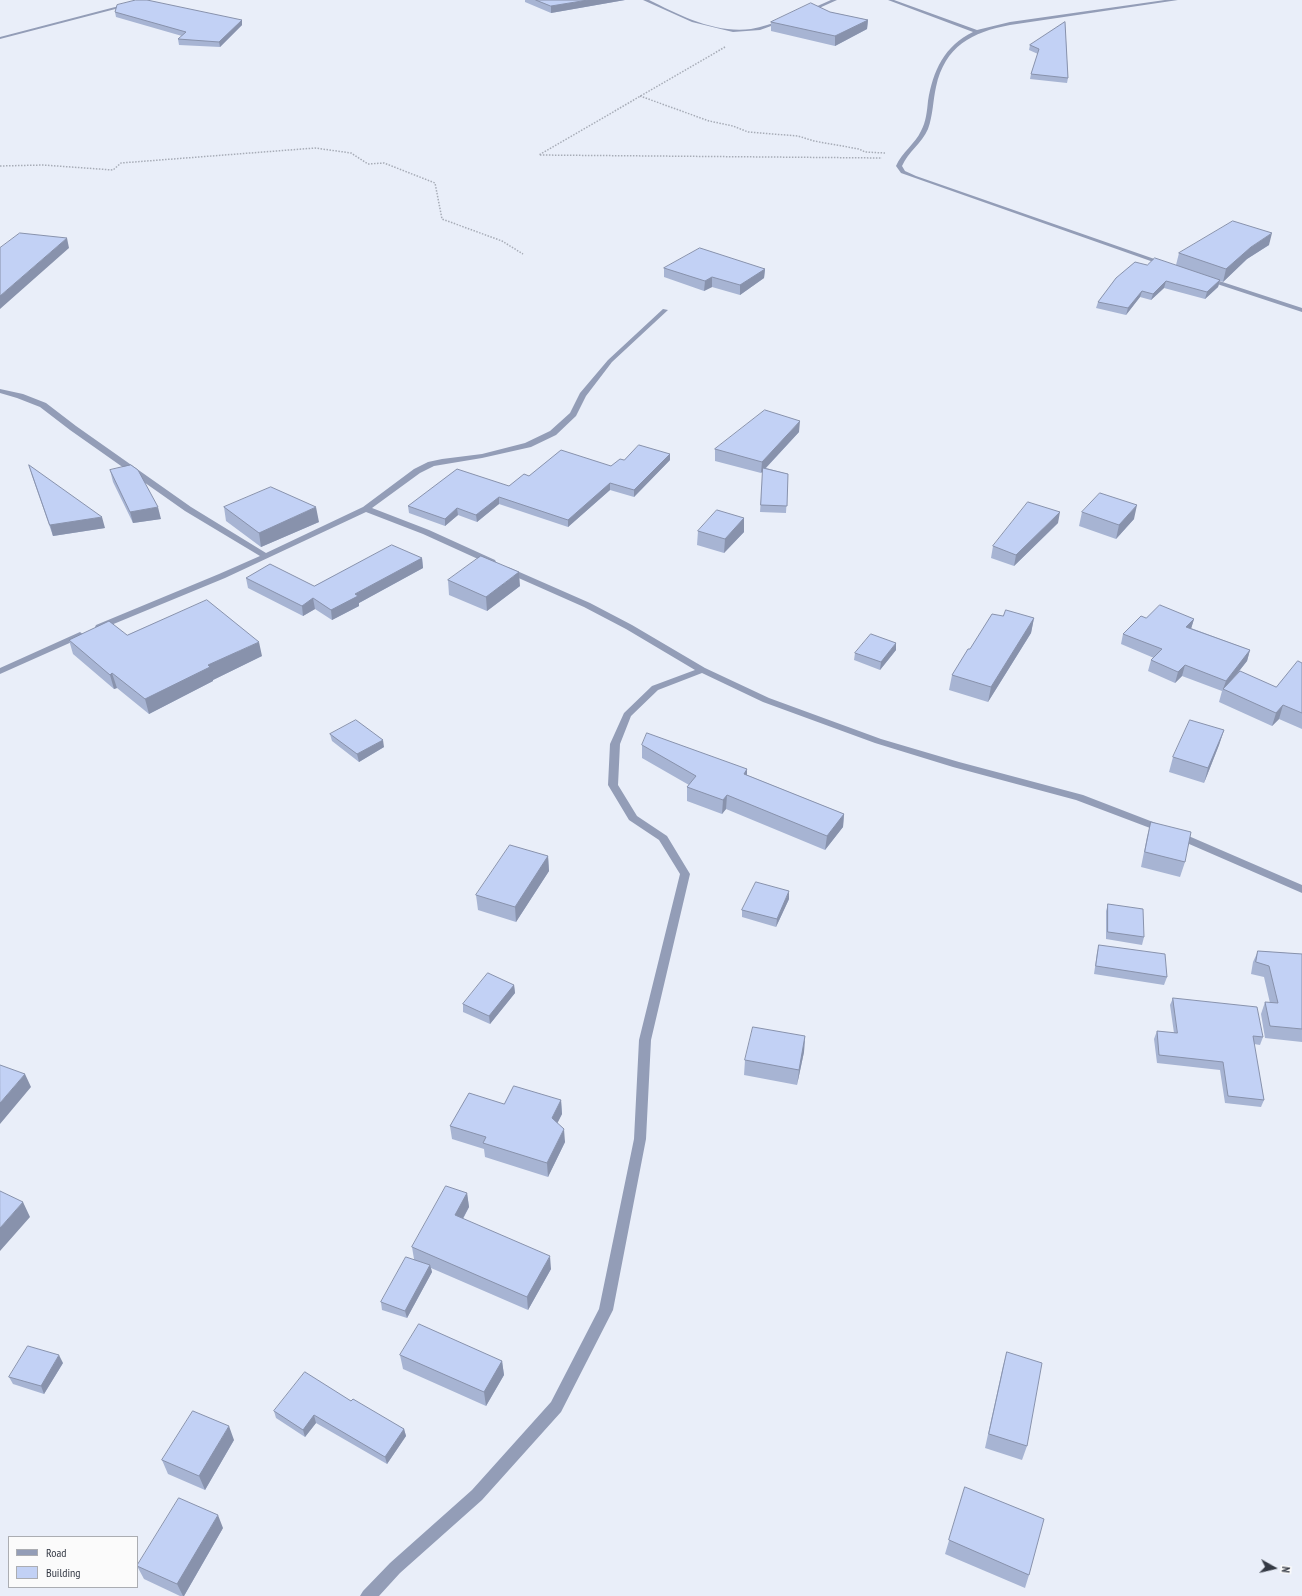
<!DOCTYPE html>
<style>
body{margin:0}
#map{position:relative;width:1302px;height:1596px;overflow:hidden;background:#e9eef9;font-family:"PT Sans Narrow",sans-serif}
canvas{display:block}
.legend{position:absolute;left:8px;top:1536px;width:130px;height:52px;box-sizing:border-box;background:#fbfbfb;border:1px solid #abadb2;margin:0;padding:5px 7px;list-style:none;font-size:12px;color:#343944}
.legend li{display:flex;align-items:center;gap:8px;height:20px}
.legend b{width:20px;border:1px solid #abadb2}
.north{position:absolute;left:1254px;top:1548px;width:40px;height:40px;-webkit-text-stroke:3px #fbfbfb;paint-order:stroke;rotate:98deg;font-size:11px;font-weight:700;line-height:16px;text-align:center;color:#343944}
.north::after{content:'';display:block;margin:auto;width:14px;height:18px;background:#343944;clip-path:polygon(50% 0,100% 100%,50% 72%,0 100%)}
</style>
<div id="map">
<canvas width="1302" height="1596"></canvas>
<ul class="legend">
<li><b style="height:5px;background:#939db7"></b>Road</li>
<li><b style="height:11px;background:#c2d1f5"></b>Building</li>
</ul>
<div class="north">N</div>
</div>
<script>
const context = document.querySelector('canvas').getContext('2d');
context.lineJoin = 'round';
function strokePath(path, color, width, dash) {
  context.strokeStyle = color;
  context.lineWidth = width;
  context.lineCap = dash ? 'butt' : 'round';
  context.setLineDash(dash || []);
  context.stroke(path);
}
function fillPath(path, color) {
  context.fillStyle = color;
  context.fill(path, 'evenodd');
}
strokePath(new Path2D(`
 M 725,47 L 539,155 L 882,158
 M 640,96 L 709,121 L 733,126 L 748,132 L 798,136 L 814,141 L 859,149 L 865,152 L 885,153
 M 0,166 L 43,165 L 113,170 L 121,163 L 315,148 L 351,153 L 368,164 L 384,163 L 435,183 L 442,219 L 502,241 L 523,254`), '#a7acb7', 1.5, [1.5, 1.5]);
fillPath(new Path2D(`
 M 142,0 L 150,0 L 0,39 L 0,37 Z
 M 643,0 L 649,0 C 679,15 716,34 751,29 C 762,27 772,23 783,20 L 785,21 L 760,30 L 733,32 L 692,22 Z
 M 831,0 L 837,0 L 808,13 L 804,12 Z
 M 888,0 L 894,0 L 977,30 L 1010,22 L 1165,0 L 1178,0 L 1010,25 C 972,32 945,46 936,87 C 933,100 933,115 928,129 C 922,143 908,152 902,166 L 905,171 L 916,176 L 1166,263 L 1166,265 L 1162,265 L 901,173 L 896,166 C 902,152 915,144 921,131 C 926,122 927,111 928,101 C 933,71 944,46 973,32 Z
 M 1207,277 L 1302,308 L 1302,312 L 1205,280 L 1204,279 Z
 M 663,309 L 668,310 L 612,362 L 586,396 L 576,416 L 556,435 L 531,447 L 482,458 L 434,466 L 420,473 L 372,508 L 429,530 L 495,560 L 496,562 L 495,564 L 489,564 L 423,534 L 366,512 L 225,578 L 99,630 L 96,629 L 95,627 L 96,625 L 219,574 L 260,556 L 185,511 L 70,430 L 40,407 L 17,398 L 0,393 L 0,389 L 23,394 L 46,403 L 76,426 L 191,507 L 266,553 L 363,507 L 414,469 L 428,462 L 442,459 L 482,454 L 525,443 L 550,431 L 570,413 L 580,393 L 608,360 Z
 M 508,567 L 590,603 L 632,625 L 705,668 L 769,698 L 881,739 L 959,762 L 1083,795 L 1166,827 L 1167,829 L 1166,831 L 1158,831 L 1076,800 L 953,767 L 875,743 L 763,702 L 702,673 L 658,690 L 631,716 L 620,744 L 618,785 L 637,816 L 667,836 L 690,874 L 651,1040 L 646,1139 L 613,1310 L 561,1412 L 482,1500 L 400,1573 L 379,1596 L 360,1596 L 363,1591 L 390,1563 L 472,1490 L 551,1402 L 599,1309 L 634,1139 L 639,1040 L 680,874 L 659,840 L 629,820 L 608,785 L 610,744 L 624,713 L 652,686 L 695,670 L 626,629 L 584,607 L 505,572 L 504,570 L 505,568 Z
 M 80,632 L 84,635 L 83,637 L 0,674 L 0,668 Z
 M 1177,831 L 1302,885 L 1302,893 L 1173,837 L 1172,835 L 1173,833 Z`), '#939db7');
fillPath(new Path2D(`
 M 525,0 L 625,0 L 551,13 L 525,2 Z
 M 115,12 L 242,25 L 220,47 L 179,45 L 178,39 L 182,36 L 116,17 Z
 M 830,12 L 868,20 L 867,29 L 835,46 L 771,31 L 771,22 Z
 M 1065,22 L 1068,78 L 1067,83 L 1030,79 L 1031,74 L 1038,54 L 1029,50 L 1030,45 Z
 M 1269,245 L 1247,259 L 1223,282 L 1220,281 L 1218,287 L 1205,299 L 1164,288 L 1151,300 L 1140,297 L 1126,315 L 1096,308 L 1098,302 L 1147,265 L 1176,265 L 1179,253 Z
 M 664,268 L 765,269 L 764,278 L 740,295 L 712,287 L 704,291 L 664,277 Z
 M 799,432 L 766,468 L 788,474 L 786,513 L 760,512 L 763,471 L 761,473 L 715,461 L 715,449 Z
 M 670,454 L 670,460 L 634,497 L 610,490 L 568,527 L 499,504 L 477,522 L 458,515 L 445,526 L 409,513 L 408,506 L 509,486 L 529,476 L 611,466 L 624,460 Z
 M 29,465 L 105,528 L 53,536 L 32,476 Z
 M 110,470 L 161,519 L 133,523 L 113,482 Z
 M 224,507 L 319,522 L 261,547 L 226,521 Z
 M 1082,512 L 1134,519 L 1116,539 L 1079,526 Z
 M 744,518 L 744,532 L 724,553 L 697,545 L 698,531 Z
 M 1058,523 L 1014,566 L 991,558 L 993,546 Z
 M 422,558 L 423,568 L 359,603 L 359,606 L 332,620 L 315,609 L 303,616 L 248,588 L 246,578 L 314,586 Z
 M 448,580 L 520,586 L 487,611 L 449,595 Z
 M 1003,616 L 1034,618 L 1031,633 L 988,702 L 949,690 L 952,675 Z
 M 1146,618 L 1194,619 L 1191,628 L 1250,650 L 1247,661 L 1233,679 L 1276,687 L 1302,663 L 1302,729 L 1279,719 L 1272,726 L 1219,702 L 1222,691 L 1182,676 L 1175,683 L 1148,671 L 1151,660 L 1154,658 L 1121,644 L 1123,634 Z
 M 127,635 L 262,656 L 213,680 L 213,681 L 149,714 L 117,688 L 114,689 L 73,654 L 69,640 Z
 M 896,650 L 880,670 L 854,660 L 855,653 Z
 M 1224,730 L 1219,745 L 1204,783 L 1169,772 L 1173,757 Z
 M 330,734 L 384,747 L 359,762 L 332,741 Z
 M 642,745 L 747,769 L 747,775 L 844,814 L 843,827 L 825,850 L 726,809 L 722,814 L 687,801 L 687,787 L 689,785 L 642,758 Z
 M 1151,822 L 1185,862 L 1180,877 L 1141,867 L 1147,837 Z
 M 548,856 L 549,871 L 516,922 L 478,910 L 476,895 Z
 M 789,899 L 776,927 L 742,917 L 742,910 Z
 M 1108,904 L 1144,937 L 1142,945 L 1106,939 L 1106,911 Z
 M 1099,945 L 1167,977 L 1164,985 L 1094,974 L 1097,953 Z
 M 1258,951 L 1302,954 L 1302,1042 L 1265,1038 L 1261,1014 L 1265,1002 L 1270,1003 L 1264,977 L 1251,974 L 1253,962 Z
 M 514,985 L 515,993 L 490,1024 L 463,1012 L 463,1004 Z
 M 1173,998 L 1263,1037 L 1260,1045 L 1254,1044 L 1264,1100 L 1261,1107 L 1225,1103 L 1220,1070 L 1157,1063 L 1154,1039 L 1157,1031 L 1174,1033 L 1170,1005 Z
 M 805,1036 L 804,1052 L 797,1085 L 744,1075 L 745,1060 Z
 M 561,1100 L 562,1114 L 557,1123 L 565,1142 L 548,1177 L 485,1157 L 484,1149 L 452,1139 L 450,1126 L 504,1104 Z
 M 467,1193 L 469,1207 L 463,1219 L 551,1269 L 528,1310 L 431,1268 L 432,1272 L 407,1318 L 382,1310 L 381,1302 L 414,1259 L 412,1247 Z
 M 1007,1352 L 1027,1446 L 1022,1460 L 985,1448 L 1003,1366 Z
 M 400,1355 L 502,1361 L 504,1375 L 486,1406 L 403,1369 Z
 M 63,1363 L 44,1394 L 13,1384 L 9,1377 Z
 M 351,1401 L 404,1429 L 406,1436 L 387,1464 L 316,1423 L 305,1437 L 276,1418 L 274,1411 Z
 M 234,1440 L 205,1490 L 168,1474 L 162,1460 Z
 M 965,1487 L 1029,1575 L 1025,1588 L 945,1554 Z
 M 223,1528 L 184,1596 L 180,1596 L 144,1579 L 137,1566 Z`), '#a7b4d3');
fillPath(new Path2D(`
 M 588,0 L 625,0 L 551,13 L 551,6 Z
 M 242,20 L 242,25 L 220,47 L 219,42 Z
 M 868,20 L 867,29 L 835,46 L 835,36 Z
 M 1272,233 L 1269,245 L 1247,259 L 1223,282 L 1226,269 L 1251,247 Z
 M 67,238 L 69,248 L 0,309 L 0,296 Z
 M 765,269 L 764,278 L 740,295 L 740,285 Z
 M 712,277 L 712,287 L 704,291 L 705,281 Z
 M 1220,280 L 1218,287 L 1205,299 L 1207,292 Z
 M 1166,281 L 1164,288 L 1151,300 L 1153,294 Z
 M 1142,291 L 1140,297 L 1126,315 L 1128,308 Z
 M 800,421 L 799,432 L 761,473 L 762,462 Z
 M 670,454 L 670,460 L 634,497 L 634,490 Z
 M 610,483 L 610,490 L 568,527 L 568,520 Z
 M 499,497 L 499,504 L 477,522 L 476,515 Z
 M 1137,505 L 1134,519 L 1116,539 L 1119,525 Z
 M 158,507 L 161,519 L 133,523 L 130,512 Z
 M 316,507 L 319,522 L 261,547 L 259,533 Z
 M 457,508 L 458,515 L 445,526 L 445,519 Z
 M 1060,512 L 1058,523 L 1014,566 L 1016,555 Z
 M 102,517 L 105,528 L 53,536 L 50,525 Z
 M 744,518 L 744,532 L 724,553 L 725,539 Z
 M 422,558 L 423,568 L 359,603 L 359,606 L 332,620 L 331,610 L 355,594 Z
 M 519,572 L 520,586 L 487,611 L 486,597 Z
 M 313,598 L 315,609 L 303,616 L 302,606 Z
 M 1034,618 L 1031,633 L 988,702 L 991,687 Z
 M 1194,619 L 1191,629 L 1186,627 Z
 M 259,642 L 262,656 L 213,680 L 213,681 L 149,714 L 145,699 L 208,665 Z
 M 896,643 L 896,650 L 880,670 L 881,662 Z
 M 1250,650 L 1247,661 L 1224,690 L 1223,689 L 1226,681 Z
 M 1185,665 L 1182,676 L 1175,683 L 1178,672 Z
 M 112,673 L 117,688 L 114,689 L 110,675 Z
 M 1283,705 L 1279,719 L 1272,726 L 1276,713 Z
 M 1224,730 L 1219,745 L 1204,783 L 1208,768 Z
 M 383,740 L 384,747 L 359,762 L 357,754 Z
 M 747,769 L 747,783 L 744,774 Z
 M 727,795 L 726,809 L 722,814 L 723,800 Z
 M 844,814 L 843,827 L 825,850 L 827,836 Z
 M 548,856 L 549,871 L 516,922 L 515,907 Z
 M 789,891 L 789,899 L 776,927 L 777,919 Z
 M 514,985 L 515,993 L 490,1024 L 489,1016 Z
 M 805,1036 L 804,1052 L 797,1085 L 799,1070 Z
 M 25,1074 L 31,1087 L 0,1124 L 0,1103 Z
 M 561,1100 L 562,1114 L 553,1132 L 552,1118 Z
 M 564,1129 L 565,1142 L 548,1177 L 547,1163 Z
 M 467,1193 L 469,1207 L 457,1229 L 455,1215 Z
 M 23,1202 L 30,1217 L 0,1251 L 0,1228 Z
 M 550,1256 L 551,1269 L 528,1310 L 527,1297 Z
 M 430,1265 L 432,1272 L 407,1318 L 405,1311 Z
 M 59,1355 L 63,1363 L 44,1394 L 41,1386 Z
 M 502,1361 L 504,1375 L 486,1406 L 484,1392 Z
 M 314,1415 L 316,1423 L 305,1437 L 303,1430 Z
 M 229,1426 L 234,1440 L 205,1490 L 199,1476 Z
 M 404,1429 L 406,1436 L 387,1464 L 385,1457 Z
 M 218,1515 L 223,1528 L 184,1596 L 183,1596 L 177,1584 Z`), '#8892ac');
const building = new Path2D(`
 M 136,0 L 147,0 L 242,20 L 219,42 L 178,39 L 186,32 L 115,12 L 117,5 Z
 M 536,0 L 588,0 L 551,6 Z
 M 811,3 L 830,12 L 868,20 L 835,36 L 771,22 Z
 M 1065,22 L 1068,78 L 1031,74 L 1039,49 L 1030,45 Z
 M 1233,221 L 1272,233 L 1251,247 L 1226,269 L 1179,253 Z
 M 20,233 L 67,238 L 0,296 L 0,248 Z
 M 700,248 L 765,269 L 740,285 L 712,277 L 705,281 L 664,268 Z
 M 1155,258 L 1220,280 L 1207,292 L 1166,281 L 1153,294 L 1142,291 L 1128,308 L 1098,302 L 1116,278 L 1135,262 L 1147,265 Z
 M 765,410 L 800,421 L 762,462 L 715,449 Z
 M 639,445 L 670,454 L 634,490 L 610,483 L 568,520 L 499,497 L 476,515 L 457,508 L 445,519 L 408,506 L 457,469 L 509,486 L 524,474 L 529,476 L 561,450 L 611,466 L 620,459 L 624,460 Z
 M 29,465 L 102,517 L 50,525 Z
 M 131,465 L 138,470 L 158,507 L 130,512 L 110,470 Z
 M 763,468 L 788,474 L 787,506 L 761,505 Z
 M 271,487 L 316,507 L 259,533 L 224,507 Z
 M 1100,493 L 1137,505 L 1119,525 L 1082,512 Z
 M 1028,502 L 1060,512 L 1016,555 L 993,546 Z
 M 717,510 L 744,518 L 725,539 L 698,531 Z
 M 392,545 L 422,558 L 355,594 L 358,596 L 331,610 L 313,598 L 302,606 L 246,578 L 270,564 L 314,586 Z
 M 481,556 L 519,572 L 486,597 L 448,580 Z
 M 207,600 L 259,642 L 208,665 L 210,667 L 145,699 L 112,673 L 110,675 L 69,640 L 109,621 L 127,635 Z
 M 1160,605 L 1194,619 L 1186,627 L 1250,650 L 1226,681 L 1185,665 L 1178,672 L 1151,660 L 1162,649 L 1123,634 L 1141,616 L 1146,618 Z
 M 1006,610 L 1034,618 L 991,687 L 952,675 L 968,649 L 970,649 L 992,614 L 1003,616 Z
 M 871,634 L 896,643 L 881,662 L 855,653 Z
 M 1298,661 L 1302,663 L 1302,713 L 1283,705 L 1276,713 L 1223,689 L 1240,671 L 1276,687 Z
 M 356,720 L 383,740 L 357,754 L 330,734 Z
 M 1190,720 L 1224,730 L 1208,768 L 1173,757 Z
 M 647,733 L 747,769 L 744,774 L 844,814 L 827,836 L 727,795 L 723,800 L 687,787 L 696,776 L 642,745 Z
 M 1151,822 L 1191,832 L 1185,862 L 1145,852 Z
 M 510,845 L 548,856 L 515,907 L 476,895 Z
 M 756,882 L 789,891 L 777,919 L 742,910 Z
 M 1108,904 L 1143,909 L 1144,937 L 1108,932 Z
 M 1099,945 L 1165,954 L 1167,977 L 1096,966 Z
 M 1258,951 L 1302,954 L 1302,1029 L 1270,1026 L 1265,1002 L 1278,1003 L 1269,966 L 1256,962 Z
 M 488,973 L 514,985 L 489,1016 L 463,1004 Z
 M 1173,998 L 1257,1007 L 1263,1037 L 1253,1036 L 1264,1100 L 1228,1096 L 1223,1062 L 1159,1055 L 1157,1031 L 1177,1033 Z
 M 753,1027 L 805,1036 L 799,1070 L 745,1060 Z
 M 0,1065 L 25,1074 L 0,1103 Z
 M 514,1086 L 561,1100 L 552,1118 L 564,1129 L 547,1163 L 483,1143 L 486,1137 L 450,1126 L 469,1093 L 504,1104 Z
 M 446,1186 L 467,1193 L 455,1215 L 550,1256 L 527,1297 L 412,1247 Z
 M 0,1191 L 23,1202 L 0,1228 Z
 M 406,1257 L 430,1265 L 405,1311 L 381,1302 Z
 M 419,1324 L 502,1361 L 484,1392 L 400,1355 Z
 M 28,1346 L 59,1355 L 41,1386 L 9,1377 Z
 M 1007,1352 L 1042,1363 L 1027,1446 L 989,1434 Z
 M 305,1372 L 351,1401 L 353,1399 L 404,1429 L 385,1457 L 314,1415 L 303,1430 L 274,1411 Z
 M 193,1411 L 229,1426 L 199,1476 L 162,1460 Z
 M 965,1487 L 1044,1519 L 1029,1575 L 949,1540 Z
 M 179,1498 L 218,1515 L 177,1584 L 137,1566 Z`);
fillPath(building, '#c2d1f5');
strokePath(building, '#8892ac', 1);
</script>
